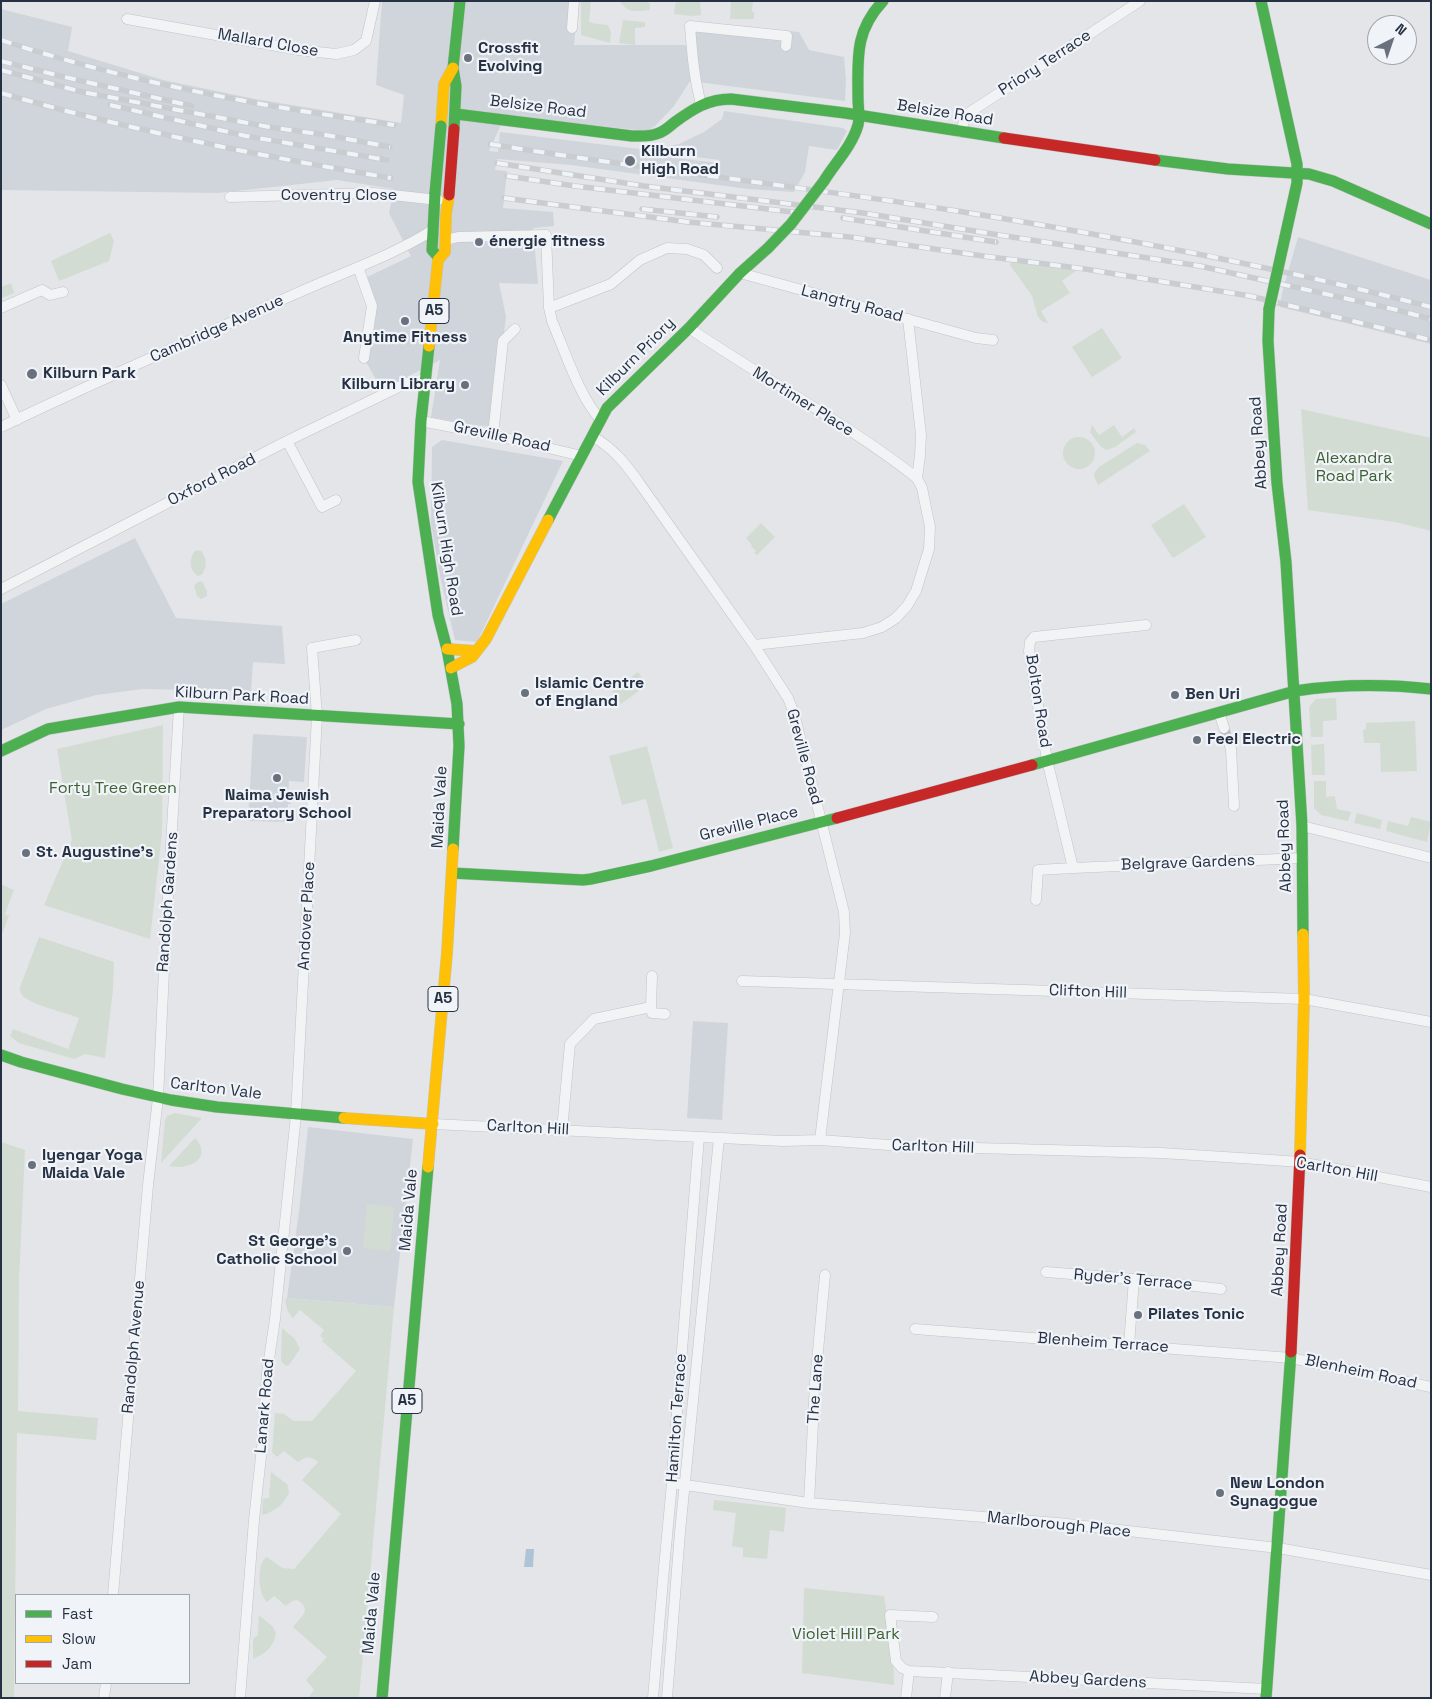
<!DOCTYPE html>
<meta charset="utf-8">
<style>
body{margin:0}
#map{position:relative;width:1432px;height:1699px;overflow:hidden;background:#e3e5e8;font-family:"Space Grotesk",sans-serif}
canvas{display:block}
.frame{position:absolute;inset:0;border:2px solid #263244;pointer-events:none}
.legend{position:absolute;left:15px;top:1594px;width:175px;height:90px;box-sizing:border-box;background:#f0f3f8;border:1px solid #9fa6b0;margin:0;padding:6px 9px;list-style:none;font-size:15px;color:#263244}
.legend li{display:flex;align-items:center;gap:10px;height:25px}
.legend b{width:25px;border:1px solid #9fa6b0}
.north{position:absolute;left:1367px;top:15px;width:50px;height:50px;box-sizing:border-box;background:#f0f3f8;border:1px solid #9fa6b0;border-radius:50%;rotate:41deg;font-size:14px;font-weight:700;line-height:20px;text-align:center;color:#263244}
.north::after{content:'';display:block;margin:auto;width:18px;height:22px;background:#68717d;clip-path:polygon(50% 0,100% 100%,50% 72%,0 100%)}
</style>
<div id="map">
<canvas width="1432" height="1699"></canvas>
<div class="frame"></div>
<ul class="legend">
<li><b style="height:6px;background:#4caf50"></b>Fast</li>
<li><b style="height:6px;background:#ffc107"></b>Slow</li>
<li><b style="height:6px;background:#c62828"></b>Jam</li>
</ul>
<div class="north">N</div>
</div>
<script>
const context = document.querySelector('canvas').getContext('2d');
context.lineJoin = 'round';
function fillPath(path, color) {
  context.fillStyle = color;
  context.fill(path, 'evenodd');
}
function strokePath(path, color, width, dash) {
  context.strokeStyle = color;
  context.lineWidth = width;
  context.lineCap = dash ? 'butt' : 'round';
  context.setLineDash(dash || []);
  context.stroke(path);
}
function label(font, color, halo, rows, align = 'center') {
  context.font = font + ' "Space Grotesk",sans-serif';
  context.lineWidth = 4.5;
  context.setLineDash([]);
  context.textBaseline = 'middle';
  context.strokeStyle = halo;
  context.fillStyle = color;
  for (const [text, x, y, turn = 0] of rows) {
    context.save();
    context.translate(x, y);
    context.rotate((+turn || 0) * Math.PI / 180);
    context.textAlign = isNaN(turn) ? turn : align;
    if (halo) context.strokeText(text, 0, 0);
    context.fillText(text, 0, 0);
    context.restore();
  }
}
fillPath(new Path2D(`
 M 382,1 L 578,1 L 574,45 L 686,45 L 687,21 L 799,32 L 809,50 L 844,57 L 846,79 L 845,101 L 690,81 L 674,106 L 655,126 L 647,131 L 505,116 L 489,151 L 498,152 L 500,132 L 648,150 L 679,144 L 704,132 L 722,119 L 724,111 L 843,128 L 847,131 L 837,150 L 809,146 L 805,172 L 794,192 L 748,189 L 571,165 L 497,159 L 495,170 L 507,171 L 503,208 L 553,212 L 554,226 L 533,228 L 538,284 L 499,283 L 506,317 L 492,427 L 467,424 L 431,417 L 440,360 L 382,390 L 366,362 L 374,305 L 363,279 L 411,256 L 389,213 L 394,189 L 337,180 L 218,193 L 1,190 L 1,9 L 72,27 L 68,51 L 163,80 L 255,99 L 401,123 L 404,95 L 376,85 ZM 664,153 L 719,160 L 719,163 L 668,157 L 668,154 Z
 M 1298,237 L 1431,280 L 1431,344 L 1280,307 L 1282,293 Z
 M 442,440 L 563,461 L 477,642 L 455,640 L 441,581 L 431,524 L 432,447 Z
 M 135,538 L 176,618 L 282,626 L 285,664 L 253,662 L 251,691 L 143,689 L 96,695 L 46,709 L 1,730 L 1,604 Z
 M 253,734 L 307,737 L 304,782 L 289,781 L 288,798 L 291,799 L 291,804 L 288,804 L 286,822 L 248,821 Z
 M 693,1021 L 728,1023 L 722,1120 L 687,1118 Z
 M 308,1127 L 413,1139 L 394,1307 L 287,1298 L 299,1212 Z`), '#d0d5dc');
fillPath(new Path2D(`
 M 581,1 L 591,1 L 589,21 L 591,23 L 608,25 L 611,33 L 610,43 L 581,35 Z
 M 620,1 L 648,1 L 648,3 L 650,3 L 650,10 C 637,11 627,14 620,1 Z
 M 678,1 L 700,1 L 701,15 L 692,16 L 674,14 L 675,4 Z
 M 731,1 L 753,1 L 752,12 L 754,12 L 754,19 L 730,19 Z
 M 623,20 L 645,22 L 645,27 L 635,28 L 635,45 L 619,43 Z
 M 110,233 L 114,241 L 109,261 L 59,281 L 51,261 Z
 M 1011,259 L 1081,267 L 1062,281 L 1070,293 L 1041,311 L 1048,323 L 1043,322 L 1038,317 L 1032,296 L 1010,265 Z
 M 11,283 L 14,293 L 1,298 L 1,287 Z
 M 1102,328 L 1122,358 L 1092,377 L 1072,347 Z
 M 1301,409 L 1431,438 L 1431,531 L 1395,522 L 1308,510 Z
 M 1092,425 L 1099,435 L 1114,425 L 1122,437 L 1134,428 L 1136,432 L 1115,447 L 1107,450 L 1101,447 L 1090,432 Z
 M1063 453a16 16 0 1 1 32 0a16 16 0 1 1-32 0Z
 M 1137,443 L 1145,445 L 1150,451 L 1098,485 L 1094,476 L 1095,472 L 1099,467 Z
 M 1184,504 L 1206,537 L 1173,558 L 1151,525 Z
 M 761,523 L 775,537 L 757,555 L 754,553 L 756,551 L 751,546 L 752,545 L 746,538 Z
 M 197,550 L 201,551 C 207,559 208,567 201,575 L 198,576 C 189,570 189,560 194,552 Z
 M 202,581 L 207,591 L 207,596 L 201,599 L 197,596 L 194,586 L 198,582 Z
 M 638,672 L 647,685 L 621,704 L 612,691 Z
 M 1336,698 L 1337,720 L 1323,721 L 1323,737 L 1311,737 L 1309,707 L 1316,699 Z
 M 1415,721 L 1417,771 L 1381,772 L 1380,743 L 1364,743 L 1363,730 L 1366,729 L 1366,723 Z
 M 163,725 L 162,833 L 150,939 L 44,905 L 72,840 L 57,749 Z
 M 1324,744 L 1325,775 L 1312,775 L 1311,745 Z
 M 647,746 L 673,848 L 659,852 L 646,799 L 622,805 L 609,756 Z
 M 1314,781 L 1326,781 L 1326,797 L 1335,796 L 1337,809 L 1351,812 L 1348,821 L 1321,815 L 1314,808 Z
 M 1357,813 L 1382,820 L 1380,829 L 1354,823 Z
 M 1411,817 L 1431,822 L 1427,842 L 1386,831 L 1388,821 L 1408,826 Z
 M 1,884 L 14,890 L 5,914 L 9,916 L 1,936 Z
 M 39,937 L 114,962 L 113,989 L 105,1058 L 85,1054 L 74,1059 L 19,1043 L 10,1036 L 13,1029 L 68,1049 L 79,1018 C 67,1013 28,1004 22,995 C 20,992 20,991 20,987 Z
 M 175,1113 L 202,1118 L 161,1163 L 165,1120 L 167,1116 Z
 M 195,1138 C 214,1158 188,1171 169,1166 Z
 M 1,1142 L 25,1150 L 19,1279 L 18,1411 L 98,1418 L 96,1440 L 17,1433 L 14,1698 L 1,1698 Z
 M 367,1204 L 394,1207 L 390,1251 L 363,1248 Z
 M 287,1298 L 394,1307 L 359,1698 L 308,1698 L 314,1690 L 306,1680 L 327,1657 L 293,1627 C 301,1617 313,1609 297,1600 L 292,1601 L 286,1606 L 274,1596 L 267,1602 C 258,1594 256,1563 267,1557 L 282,1568 L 294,1569 L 341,1514 L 302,1480 L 318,1462 C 310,1456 306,1456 298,1462 L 284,1451 L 277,1457 L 272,1452 L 275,1413 L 284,1414 L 294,1421 L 312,1421 L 356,1371 L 322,1341 L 324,1339 L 320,1336 L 324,1330 L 300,1310 L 293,1318 L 288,1312 L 285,1301 Z
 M 282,1328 L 295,1339 L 300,1349 L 289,1365 L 286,1366 L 281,1361 Z
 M 271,1472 L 287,1484 L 289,1492 C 285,1504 274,1512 262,1515 L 263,1499 L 269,1498 Z
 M 714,1500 L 786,1508 L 784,1532 L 770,1530 L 767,1559 L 743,1557 L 743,1548 L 732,1546 L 736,1513 L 713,1510 Z
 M 804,1588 L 884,1596 L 893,1657 L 894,1685 L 802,1673 Z
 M 259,1615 L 273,1627 L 276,1633 C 274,1647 265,1654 253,1659 L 253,1639 L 258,1635 Z`), '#d3dcd2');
fillPath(new Path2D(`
 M 526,1549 L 534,1549 L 533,1567 L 524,1567 Z`), '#aec3d6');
strokePath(new Path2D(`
 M 1224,728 L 1229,743`), '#bdc1c7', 10, [10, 5]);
const street = new Path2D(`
 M 127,19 L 299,50 L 336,54 L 354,50 L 366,41 L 375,1
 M 572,28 L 574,1
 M 701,104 C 694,78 692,52 690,26 L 787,36 L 786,46
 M 960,132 L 967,114 L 1140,1
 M 230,197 L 374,193 L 438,200
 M 446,240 L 458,237 L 546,235 L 549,308 L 552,321 C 564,349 580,398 600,419
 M 358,267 L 372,306 L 364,358
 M 740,273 L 976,338 L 993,340
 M 1,308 L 42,290 L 50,295 L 63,292
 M 549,308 L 611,284 L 640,260 L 667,248 L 687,249 L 704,255 L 717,268
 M 689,328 C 764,379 845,422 917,478
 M 1,385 L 17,420
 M 421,421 L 493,435 L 582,456
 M 1,427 C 98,380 197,338 295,294 C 341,273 390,257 433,230
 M 493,435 L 503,341 L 515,329
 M 592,436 C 613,448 626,464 640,484 L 754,645 L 788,698 L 794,713 L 844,912 L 845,933 L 820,1140
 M 287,441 L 322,507 L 336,500
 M 1,589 L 287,441 L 407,383 L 425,379
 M 754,645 L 863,633 L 882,627 L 896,618 L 907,606 L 916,591 L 929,549 L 930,527 L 922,488 L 917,478 L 920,456 L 921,435 L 908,319
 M 1219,712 L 1224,728
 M 1229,743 L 1231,749 L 1234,806
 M 1302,826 L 1431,858
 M 1073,868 L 1303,858
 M 1036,900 L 1038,870 L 1073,868 L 1047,760 L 1029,651 L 1030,642 L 1034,637 L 1146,625
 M 742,981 L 1304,999 L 1431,1022
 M 651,1007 L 652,976
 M 433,1124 L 783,1141 L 820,1140 L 902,1146 L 1161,1153 L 1272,1160 L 1300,1162 L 1431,1187
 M 562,1130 L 570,1044 L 594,1019 L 651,1007 L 652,1013 L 665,1014
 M 1046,1272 L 1134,1279 L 1221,1289
 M 915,1329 L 1291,1358 L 1431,1387
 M 1129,1345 L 1134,1279
 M 672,1483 L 809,1503 L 1058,1523 L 1278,1548 L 1431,1575
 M 809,1503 L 815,1383 L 825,1275
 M 113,1595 L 148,1185 L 158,1098 L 165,949 L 179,707
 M 933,1617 L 890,1615 L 896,1661 L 902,1668 L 909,1671 L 1267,1689
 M 104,1698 L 106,1683
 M 240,1698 L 254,1520 L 263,1438 L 267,1373 L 275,1319 L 296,1115 L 317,716 L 312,648 L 356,640
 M 653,1698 L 664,1568 L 672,1483 L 673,1463 L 699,1137
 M 667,1698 L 680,1532 L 719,1138
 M 906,1698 L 909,1671
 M 945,1698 L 948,1672`);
const fast = new Path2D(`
 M 1261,1 L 1297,164 L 1297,183 L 1285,237
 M 456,114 L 632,136 C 641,136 650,137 659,133 C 665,131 670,126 675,122 C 693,109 708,99 731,99 L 845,113 L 1004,138
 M 454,129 L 456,86 L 453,68 L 460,1
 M 1155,160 L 1228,169 L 1309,174 L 1333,181 L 1431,224
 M 824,181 C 835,163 852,146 858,125 C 860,117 858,107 858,98 C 858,59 854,32 883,1
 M 435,193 L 432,250 L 439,258
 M 1269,309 L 1268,341 L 1277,483 L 1286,562 L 1302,826 L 1303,934
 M 429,346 L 421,421 L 418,482 L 438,615 L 447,649 L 457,704 L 459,746 L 453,849
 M 548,520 L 607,408 L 689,328 L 740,273 L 768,248
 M 1,751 L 48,729 L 179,707 L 459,724
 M 1032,765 L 1295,691 C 1341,684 1385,684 1431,689
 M 452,873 L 583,880 L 591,879 L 651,866 L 837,818
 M 1,1055 L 21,1062 L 122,1089 L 171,1100 L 217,1107 L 344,1118
 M 382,1698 L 428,1167
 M 1266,1698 L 1291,1352`);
const slow = new Path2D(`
 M 441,126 L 444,84 L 453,68
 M 429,346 L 438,260 L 445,252 L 446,214 L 449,195
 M 447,649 L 476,651
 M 451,668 L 472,657 L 486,639 L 548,520
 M 344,1118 L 433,1124
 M 1300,1155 L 1304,999 L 1303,934
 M 428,1167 L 447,953 L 453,849`);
const jam = new Path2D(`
 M 1004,138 L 1155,160
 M 837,818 L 1032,765
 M 1291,1352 L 1300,1155`);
strokePath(street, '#c1c3c6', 11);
strokePath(fast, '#c1c3c6', 12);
strokePath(slow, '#c1c3c6', 12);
strokePath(jam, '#c1c3c6', 12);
strokePath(street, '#f2f3f4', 10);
strokePath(fast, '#4caf50', 11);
strokePath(slow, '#ffc107', 11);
strokePath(jam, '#c62828', 11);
const rail = new Path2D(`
 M 1,40 C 79,66 159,85 240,100 C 291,110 342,117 394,125
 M 1,61 L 60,76 L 192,106
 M 1,70 L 82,92 L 269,127 L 326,135 L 390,147
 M 1,93 C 129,130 260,156 391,178
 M 110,105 L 246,136 L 387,160
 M 490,144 C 643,169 798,186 951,210 C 1113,236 1273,266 1431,307
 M 497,163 L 644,186 L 863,213 L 999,235 L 1200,266 L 1393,309 L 1431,319
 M 507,176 L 575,186 L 801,213
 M 504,198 L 688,222 L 850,237 L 983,256 L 1085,269 L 1250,296 L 1431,340
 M 642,209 L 717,217
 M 843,218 L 996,242`);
strokePath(rail, '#cacdd0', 5.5);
strokePath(rail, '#f0f3f8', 4, [11]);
const fastBridge = new Path2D(`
 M 435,193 L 441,126
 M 768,248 L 791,224 L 824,181
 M 1269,309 L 1285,237`);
const jamBridge = new Path2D(`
 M 449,195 L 454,129`);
strokePath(fastBridge, '#c1c3c6', 12, []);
strokePath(jamBridge, '#c1c3c6', 12, []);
strokePath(fastBridge, '#4caf50', 11);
strokePath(jamBridge, '#c62828', 11);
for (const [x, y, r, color] of [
 [468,58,5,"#68717d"],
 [630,161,6,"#68717d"],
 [479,242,5,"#68717d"],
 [405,321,5,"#68717d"],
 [32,374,6,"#68717d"],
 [465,385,5,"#68717d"],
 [525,693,5,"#68717d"],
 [1175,695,5,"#68717d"],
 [1197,740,5,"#68717d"],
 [277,778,5,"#68717d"],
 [26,853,5,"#68717d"],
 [32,1165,5,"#68717d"],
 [347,1251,5,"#68717d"],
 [1138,1315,5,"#68717d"],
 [1220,1493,5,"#68717d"]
]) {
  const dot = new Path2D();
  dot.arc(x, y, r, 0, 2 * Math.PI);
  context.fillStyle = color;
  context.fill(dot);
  strokePath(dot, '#f0f3f8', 2);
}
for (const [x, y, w] of [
 [434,311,30],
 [443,999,30],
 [407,1401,30]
]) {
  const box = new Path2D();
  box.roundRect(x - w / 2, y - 12.5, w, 25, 4);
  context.fillStyle = '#f0f3f8';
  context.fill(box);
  strokePath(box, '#263244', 1);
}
label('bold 15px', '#263244', null, [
 ["A5",434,311],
 ["A5",443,999],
 ["A5",407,1401]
]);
label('16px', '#263244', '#f0f3f8', [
 ["Mallard Close",268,43,10],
 ["Priory Terrace",1045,63,-33],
 ["Belsize Road",538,107,7],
 ["Belsize Road",945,113,9],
 ["Coventry Close",339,196],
 ["Langtry Road",852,304,15],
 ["Cambridge Avenue",217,329,-24],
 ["Kilburn Priory",636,357,-45],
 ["Mortimer Place",803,402,32],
 ["Greville Road",502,437,12],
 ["Abbey Road",1259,443,-94],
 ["Oxford Road",212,480,-27],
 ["Kilburn High Road",446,549,81],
 ["Kilburn Park Road",242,696,3],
 ["Bolton Road",1038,701,81],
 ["Greville Road",804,757,75],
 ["Maida Vale",440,807,-87],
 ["Greville Place",749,824,-14],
 ["Abbey Road",1285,846,-92],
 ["Belgrave Gardens",1188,863,-2],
 ["Randolph Gardens",168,902,-86],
 ["Andover Place",307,916,-87],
 ["Clifton Hill",1088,992,2],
 ["Carlton Vale",216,1089,7],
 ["Carlton Hill",528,1128,3],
 ["Carlton Hill",933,1147,2],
 ["Carlton Hill",1337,1170,10],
 ["Maida Vale",409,1210,-85],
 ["Abbey Road",1280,1250,-87],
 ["Ryder's Terrace",1133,1280,5],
 ["Blenheim Terrace",1103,1343,4],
 ["Randolph Avenue",134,1347,-85],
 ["Blenheim Road",1361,1372,12],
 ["The Lane",816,1389,-86],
 ["Lanark Road",265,1406,-85],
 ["Hamilton Terrace",677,1418,-86],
 ["Marlborough Place",1059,1525,6],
 ["Maida Vale",372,1613,-85],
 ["Abbey Gardens",1088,1680,3]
]);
label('bold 16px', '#263244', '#f0f3f8', [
 ["Crossfit",478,49],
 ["Evolving",478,67],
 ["Kilburn",641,152],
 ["High Road",641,170],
 ["énergie fitness",489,242],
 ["Anytime Fitness",405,338,"center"],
 ["Kilburn Park",43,374],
 ["Kilburn Library",455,385,"right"],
 ["Islamic Centre",535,684],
 ["of England",535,702],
 ["Ben Uri",1185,695],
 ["Feel Electric",1207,740],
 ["Naima Jewish",277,796,"center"],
 ["Preparatory School",277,814,"center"],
 ["St. Augustine's",36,853],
 ["Iyengar Yoga",42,1156],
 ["Maida Vale",42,1174],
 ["St George's",337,1242,"right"],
 ["Catholic School",337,1260,"right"],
 ["Pilates Tonic",1148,1315],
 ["New London",1230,1484],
 ["Synagogue",1230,1502]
], 'left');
label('16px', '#3d6132', '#f0f3f8', [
 ["Alexandra",1354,459],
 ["Road Park",1354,477],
 ["Forty Tree Green",113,789],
 ["Violet Hill Park",846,1635]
]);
</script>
